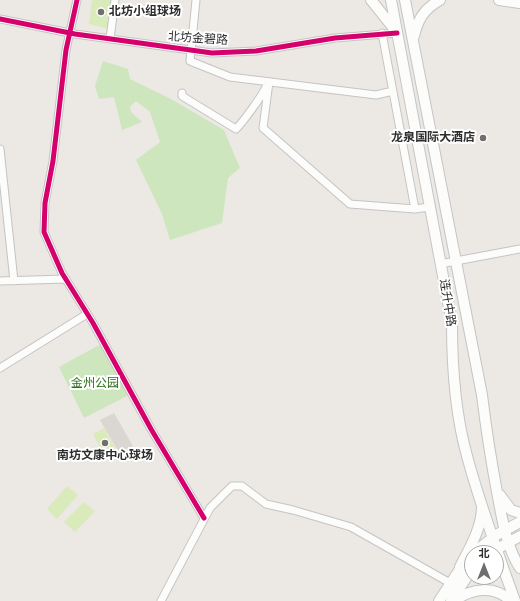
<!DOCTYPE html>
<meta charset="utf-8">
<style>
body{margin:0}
#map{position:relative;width:520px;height:601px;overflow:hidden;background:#ece8e4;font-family:"DejaVu Sans","Noto Sans SC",sans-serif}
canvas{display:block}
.north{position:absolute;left:464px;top:545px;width:40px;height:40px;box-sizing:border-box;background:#fff;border:1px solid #ababab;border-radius:50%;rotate:0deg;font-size:11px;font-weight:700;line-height:16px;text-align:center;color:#2e2e2e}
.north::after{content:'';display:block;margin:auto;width:14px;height:18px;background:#706f6e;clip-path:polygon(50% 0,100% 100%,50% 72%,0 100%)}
</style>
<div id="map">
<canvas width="520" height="601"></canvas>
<div class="north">北</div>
</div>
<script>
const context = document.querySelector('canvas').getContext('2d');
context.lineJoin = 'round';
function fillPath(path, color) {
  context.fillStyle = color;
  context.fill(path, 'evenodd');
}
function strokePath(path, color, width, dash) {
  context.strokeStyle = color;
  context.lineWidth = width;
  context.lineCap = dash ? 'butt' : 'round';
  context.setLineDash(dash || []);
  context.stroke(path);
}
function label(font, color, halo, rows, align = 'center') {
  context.font = font + ' "DejaVu Sans","Noto Sans SC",sans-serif';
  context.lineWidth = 4;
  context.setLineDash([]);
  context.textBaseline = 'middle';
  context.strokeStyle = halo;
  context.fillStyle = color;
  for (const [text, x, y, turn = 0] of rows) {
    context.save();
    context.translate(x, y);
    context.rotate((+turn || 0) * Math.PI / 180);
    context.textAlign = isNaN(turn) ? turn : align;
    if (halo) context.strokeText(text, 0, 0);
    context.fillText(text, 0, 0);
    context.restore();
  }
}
fillPath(new Path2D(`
 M 103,61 L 128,69 L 130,79 L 171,99 L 224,130 L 240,168 L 228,178 L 222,223 L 170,240 L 162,214 L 136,160 L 160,142 L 150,112 L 136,101 L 130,107 L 131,112 L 142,122 L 122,130 L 114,97 L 99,99 L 95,86 Z
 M 101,344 L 129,395 L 84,418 L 59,367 Z`), '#cee6be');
fillPath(new Path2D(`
 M 92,0 L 112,0 L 110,29 L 89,24 Z
 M 104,428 L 117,452 L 106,458 L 93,434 Z
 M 67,486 L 78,495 L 57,519 L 47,509 Z
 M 84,502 L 95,511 L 75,532 L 64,522 Z`), '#d9eabb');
fillPath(new Path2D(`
 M 114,413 L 133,446 L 119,453 L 100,420 Z`), '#dad6d2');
const street = new Path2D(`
 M 77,0 L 66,50 L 53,161 L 45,203 L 44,232 L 62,273 L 93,323 L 151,429 L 204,518
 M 196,0 L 190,61 L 230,77 L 376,95 L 393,91
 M 0,19 L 75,34 L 212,53 L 256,51 L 335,38 L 397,33
 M 382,33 L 415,209
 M 110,39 L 115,0
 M 269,82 L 263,128 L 350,204 L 415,209 L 429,207
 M 182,93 L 182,96 L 236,129 C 243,122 262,96 266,87
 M 0,149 L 14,281
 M 440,264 L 520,249
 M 0,281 L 65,279
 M 0,368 L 87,314
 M 161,601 L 210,508 L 232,486 L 242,486 L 266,504 L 293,510 L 351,527 L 450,583`);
const secondary = new Path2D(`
 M 371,0 L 395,30
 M 391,0 L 452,324 C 452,368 455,413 467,456 C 480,505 498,553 515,601
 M 405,0 L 482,395 C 486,428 491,460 497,492 C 502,518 506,546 520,568
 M 499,0 L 520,3
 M 414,36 C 418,19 424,9 440,0
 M 500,495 L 511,510 L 520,513
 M 473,553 L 498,534 L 520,522
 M 490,553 L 520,536
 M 460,567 C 469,549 482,528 482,507
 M 439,601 L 464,563
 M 451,601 L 472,569
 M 454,601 C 472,588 494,585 511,601`);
strokePath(street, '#c5c4c5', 9);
strokePath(secondary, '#c5c4c5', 12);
strokePath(street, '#fcfcfb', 7);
strokePath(secondary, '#fcfcfb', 10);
strokePath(new Path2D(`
 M 77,0 L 66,50 L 53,161 L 45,203 L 44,232 L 62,273 L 93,323 L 151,429 L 204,518
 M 0,19 L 75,34 L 212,53 L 256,51 L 335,38 L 397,33`), '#d6006c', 5);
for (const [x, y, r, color] of [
 [101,12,4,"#706f6e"],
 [483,138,4,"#706f6e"],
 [105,443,4,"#706f6e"]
]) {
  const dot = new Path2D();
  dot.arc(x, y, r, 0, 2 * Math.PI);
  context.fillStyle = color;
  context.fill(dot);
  strokePath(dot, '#fff', 1.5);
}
label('bold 12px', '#2e2e2e', '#fff', [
 ["北坊小组球场",109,12],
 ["龙泉国际大酒店",475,138,"right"],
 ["南坊文康中心球场",105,456,"center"]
], 'left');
label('12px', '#2e2e2e', '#fff', [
 ["北坊金碧路",198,39,4],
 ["连升中路",447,303,81]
]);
label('12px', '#2c6e1b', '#fff', [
 ["金州公园",95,384]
]);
</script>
